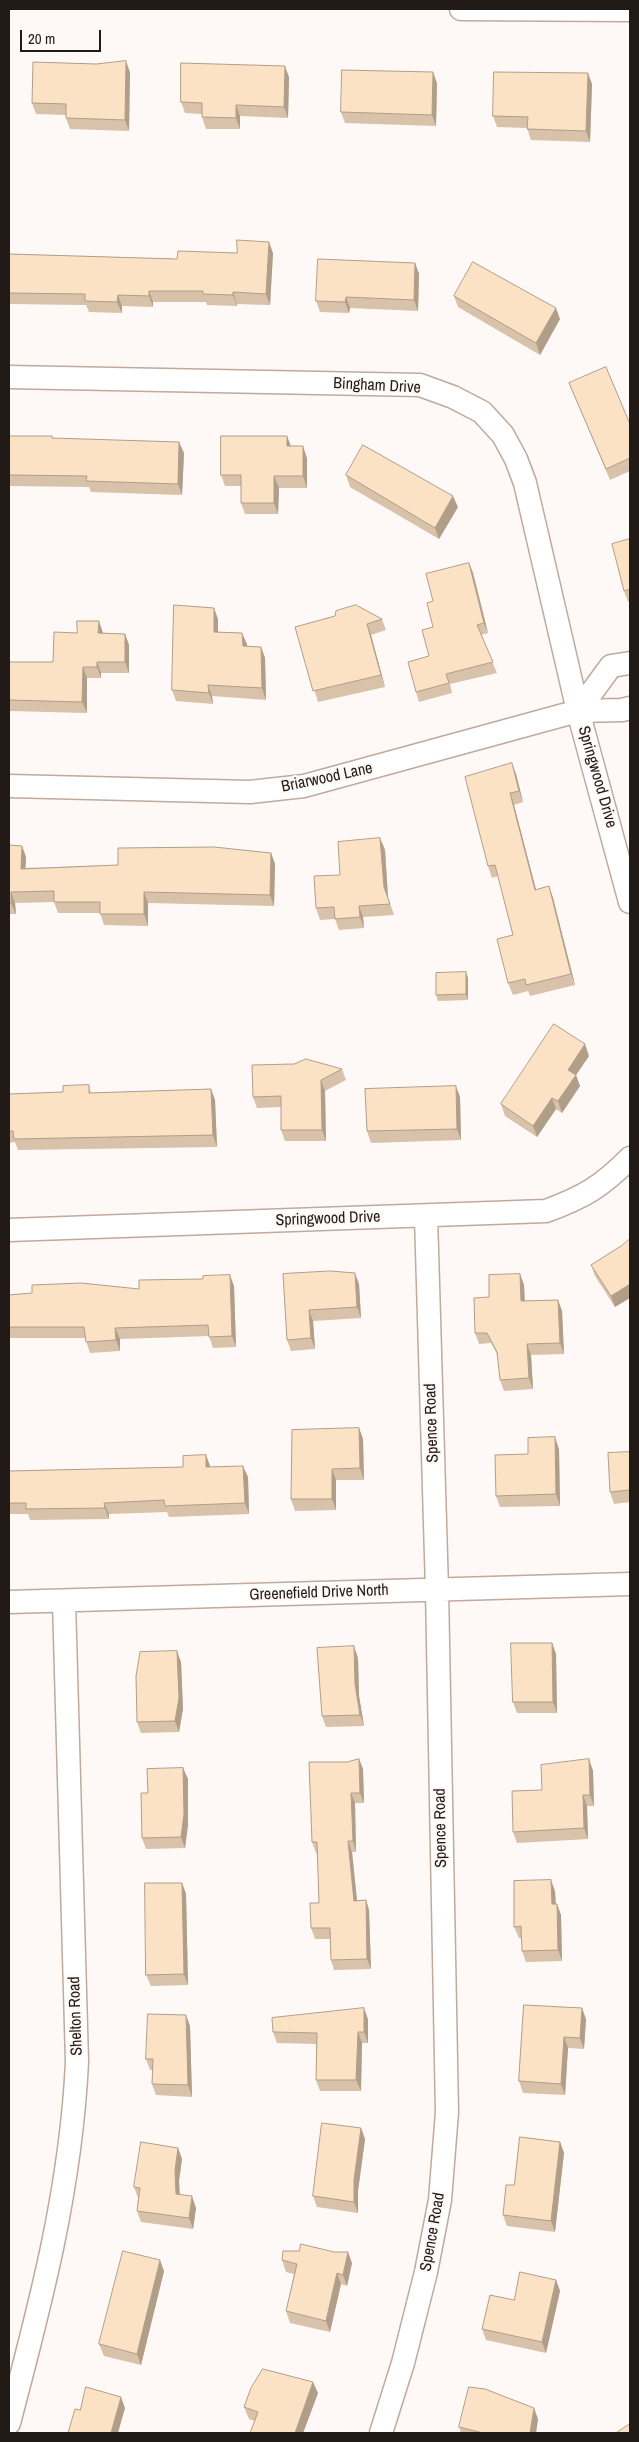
<!DOCTYPE html>
<style>
body{margin:0}
#map{position:relative;width:639px;height:2442px;overflow:hidden;background:#fef9f6;font-family:"Archivo Narrow",sans-serif}
canvas{display:block}
.frame{position:absolute;inset:0;border:10px solid #221a16;pointer-events:none}
.scale{position:absolute;left:20px;top:30px;width:81px;height:22px;box-sizing:border-box;border:2px solid #221a16;border-top:0;padding-left:6px;font-size:15px;line-height:18px;white-space:nowrap;color:#221a16;-webkit-text-stroke:4px #fef9f6;paint-order:stroke}
</style>
<div id="map">
<canvas width="639" height="2442"></canvas>
<div class="frame"></div>
<div class="scale">20 m</div>
</div>
<script>
const context = document.querySelector('canvas').getContext('2d');
context.lineJoin = 'round';
function strokePath(path, color, width, dash) {
  context.strokeStyle = color;
  context.lineWidth = width;
  context.lineCap = dash ? 'butt' : 'round';
  context.setLineDash(dash || []);
  context.stroke(path);
}
function fillPath(path, color) {
  context.fillStyle = color;
  context.fill(path, 'evenodd');
}
function label(font, color, halo, rows, align = 'center') {
  context.font = font + ' "Archivo Narrow",sans-serif';
  context.lineWidth = 4.5;
  context.setLineDash([]);
  context.textBaseline = 'middle';
  context.strokeStyle = halo;
  context.fillStyle = color;
  for (const [text, x, y, turn = 0] of rows) {
    context.save();
    context.translate(x, y);
    context.rotate((+turn || 0) * Math.PI / 180);
    context.textAlign = isNaN(turn) ? turn : align;
    if (halo) context.strokeText(text, 0, 0);
    context.fillText(text, 0, 0);
    context.restore();
  }
}
const street = new Path2D(`
 M 461,9 L 630,10
 M 9,377 L 420,385 L 453,397 L 482,412 L 503,435 L 516,459 L 525,483 L 578,711 L 630,902
 M 578,711 L 611,666 L 630,663
 M 9,786 L 250,792 L 304,786 L 578,711 L 622,710 L 630,708
 M 9,1230 L 546,1211 C 584,1197 601,1187 630,1158
 M 9,1602 L 630,1584
 M 9,2423 C 41,2302 71,2188 77,2062 L 64,1601
 M 381,2433 L 403,2363 L 426,2272 L 440,2200 L 447,2112 L 437,1590 L 426,1216`);
strokePath(street, '#c0a99d', 25);
strokePath(street, '#fff', 22);
fillPath(new Path2D(`
 M 130,72 L 129,131 L 70,129 L 66,118 L 66,115 L 36,114 L 32,103 Z
 M 289,77 L 288,118 L 240,116 L 240,129 L 206,129 L 202,117 L 202,114 L 185,113 L 181,102 Z
 M 437,83 L 436,126 L 345,123 L 341,112 Z
 M 592,84 L 590,142 L 531,140 L 527,128 L 497,127 L 493,116 Z
 M 237,253 L 273,253 L 270,305 L 237,304 L 237,306 L 207,305 L 206,302 L 153,302 L 153,307 L 122,306 L 122,313 L 89,312 L 86,305 L 9,304 L 9,254 L 177,259 Z
 M 415,263 L 419,274 L 418,311 L 350,308 L 349,313 L 320,312 L 316,301 Z
 M 454,296 L 560,319 L 540,355 L 458,307 Z
 M 569,383 L 630,424 L 630,471 L 610,480 Z
 M 9,436 L 53,438 L 184,453 L 182,495 L 91,492 L 89,487 L 9,486 Z
 M 287,436 L 291,446 L 307,458 L 307,488 L 279,488 L 278,514 L 245,514 L 241,503 L 241,486 L 225,486 L 221,475 Z
 M 346,475 L 458,507 L 439,539 L 350,487 Z
 M 630,539 L 630,601 L 628,602 L 624,591 Z
 M 469,563 L 473,573 L 488,633 L 481,635 L 497,673 L 450,684 L 452,693 L 419,702 L 416,692 L 429,656 L 433,627 L 433,601 Z
 M 218,619 L 218,632 L 242,633 L 247,646 L 261,647 L 265,658 L 266,700 L 212,696 L 213,704 L 176,701 L 172,690 Z
 M 382,619 L 386,630 L 371,635 L 385,687 L 318,702 L 295,627 Z
 M 103,633 L 125,634 L 129,645 L 129,673 L 101,673 L 101,678 L 87,678 L 87,713 L 9,711 L 9,662 L 53,662 Z
 M 516,774 L 523,802 L 514,805 L 536,890 L 549,886 L 553,898 L 575,985 L 530,996 L 528,991 L 513,995 L 508,983 L 513,935 L 498,876 L 492,878 L 488,866 Z
 M 380,838 L 385,850 L 388,898 L 394,915 L 363,917 L 364,928 L 339,930 L 335,919 L 320,920 L 316,908 L 340,875 Z
 M 9,845 L 22,846 L 26,857 L 25,868 L 118,865 L 271,853 L 275,864 L 274,906 L 148,903 L 148,926 L 104,925 L 100,913 L 58,913 L 54,902 L 15,903 L 16,914 L 9,914 Z
 M 468,978 L 468,1000 L 438,1001 L 436,995 Z
 M 589,1056 L 576,1075 L 580,1086 L 562,1113 L 556,1109 L 537,1137 L 505,1116 L 501,1104 Z
 M 342,1069 L 346,1080 L 325,1091 L 326,1141 L 285,1141 L 281,1130 L 281,1107 L 257,1108 L 253,1097 Z
 M 89,1085 L 91,1093 L 211,1089 L 215,1100 L 217,1147 L 18,1150 L 15,1142 L 9,1143 L 9,1094 L 63,1092 Z
 M 460,1097 L 461,1140 L 371,1143 L 367,1131 Z
 M 621,1246 L 615,1307 L 595,1276 L 591,1265 Z
 M 283,1274 L 359,1284 L 361,1318 L 313,1321 L 315,1349 L 291,1351 L 287,1340 Z
 M 520,1274 L 524,1285 L 525,1301 L 558,1300 L 562,1311 L 564,1354 L 531,1355 L 533,1389 L 504,1391 L 500,1380 L 498,1356 L 491,1343 L 479,1344 L 475,1333 L 489,1297 Z
 M 234,1286 L 236,1347 L 213,1348 L 209,1336 L 120,1339 L 120,1351 L 90,1353 L 85,1338 L 9,1338 L 9,1295 L 139,1289 Z
 M 359,1428 L 363,1439 L 364,1480 L 336,1480 L 336,1510 L 295,1511 L 291,1499 Z
 M 559,1449 L 560,1506 L 500,1507 L 496,1496 L 528,1454 Z
 M 630,1452 L 630,1502 L 614,1504 L 610,1492 Z
 M 206,1455 L 210,1467 L 248,1477 L 249,1514 L 169,1517 L 167,1512 L 109,1514 L 109,1519 L 30,1520 L 28,1514 L 9,1514 L 9,1471 L 183,1467 Z
 M 552,1643 L 556,1654 L 557,1713 L 517,1713 L 513,1702 Z
 M 358,1658 L 359,1696 L 364,1726 L 326,1727 L 322,1716 Z
 M 181,1662 L 183,1709 L 179,1732 L 141,1733 L 137,1722 Z
 M 359,1759 L 363,1769 L 364,1803 L 355,1803 L 356,1852 L 352,1852 L 357,1900 L 366,1900 L 369,1910 L 371,1969 L 334,1970 L 331,1960 L 330,1939 L 315,1939 L 311,1928 L 319,1903 L 318,1853 L 316,1853 L 312,1842 L 347,1762 Z
 M 589,1759 L 593,1771 L 594,1806 L 587,1806 L 588,1839 L 517,1843 L 513,1832 L 542,1790 Z
 M 183,1768 L 188,1779 L 188,1825 L 185,1848 L 146,1849 L 142,1838 L 148,1793 Z
 M 182,1883 L 186,1894 L 188,1985 L 151,1986 L 146,1975 Z
 M 555,1891 L 556,1904 L 557,1904 L 561,1915 L 562,1961 L 526,1962 L 522,1951 L 522,1938 L 519,1938 L 514,1927 Z
 M 524,2005 L 586,2019 L 584,2049 L 568,2048 L 565,2095 L 523,2093 L 519,2081 Z
 M 368,2019 L 368,2043 L 362,2043 L 361,2091 L 320,2091 L 316,2080 L 316,2044 L 277,2043 L 273,2032 Z
 M 190,2026 L 192,2097 L 156,2095 L 152,2084 L 152,2070 L 150,2070 L 146,2059 Z
 M 361,2128 L 365,2139 L 358,2191 L 358,2213 L 317,2207 L 313,2196 Z
 M 560,2142 L 564,2153 L 555,2232 L 507,2226 L 503,2215 L 514,2185 Z
 M 178,2148 L 182,2159 L 179,2181 L 180,2195 L 196,2208 L 193,2229 L 141,2222 L 137,2211 L 138,2198 L 134,2187 Z
 M 282,2260 L 352,2263 L 347,2286 L 341,2284 L 330,2332 L 290,2323 L 286,2311 L 294,2274 L 286,2272 Z
 M 164,2271 L 141,2365 L 104,2356 L 99,2344 Z
 M 556,2280 L 560,2291 L 546,2353 L 486,2340 L 482,2329 L 514,2300 Z
 M 318,2393 L 303,2433 L 250,2433 L 255,2421 L 249,2419 L 244,2407 Z
 M 538,2419 L 536,2433 L 461,2433 L 459,2427 Z`), '#d8c2a9');
fillPath(new Path2D(`
 M 126,61 L 130,72 L 129,131 L 125,120 Z
 M 285,66 L 289,77 L 288,118 L 284,107 Z
 M 433,72 L 437,83 L 436,126 L 432,115 Z
 M 588,73 L 592,84 L 590,142 L 586,131 Z
 M 236,105 L 240,116 L 240,129 L 236,118 Z
 M 269,242 L 273,253 L 270,305 L 266,294 Z
 M 415,263 L 419,274 L 418,311 L 414,300 Z
 M 149,291 L 153,302 L 153,307 L 149,296 Z
 M 233,292 L 237,304 L 237,306 L 233,295 Z
 M 118,295 L 122,306 L 122,313 L 117,302 Z
 M 346,297 L 350,308 L 349,313 L 345,302 Z
 M 556,308 L 560,319 L 540,355 L 536,343 Z
 M 287,436 L 291,447 L 287,446 Z
 M 179,442 L 184,453 L 182,495 L 178,484 Z
 M 303,446 L 307,458 L 307,488 L 303,476 Z
 M 274,476 L 279,488 L 278,514 L 274,503 Z
 M 453,496 L 458,507 L 439,539 L 435,528 Z
 M 469,563 L 473,573 L 488,633 L 484,623 Z
 M 214,608 L 218,619 L 218,643 L 214,632 Z
 M 99,621 L 103,633 L 102,644 L 98,633 Z
 M 367,624 L 371,635 L 385,687 L 381,675 Z
 M 242,633 L 247,644 L 247,657 L 243,646 Z
 M 125,634 L 129,645 L 129,673 L 125,662 Z
 M 261,647 L 265,658 L 266,700 L 262,688 Z
 M 97,662 L 101,673 L 101,678 L 97,667 Z
 M 83,667 L 87,678 L 87,713 L 82,702 Z
 M 208,685 L 212,696 L 213,704 L 209,693 Z
 M 512,763 L 516,774 L 523,802 L 519,791 Z
 M 510,793 L 514,805 L 539,901 L 535,890 Z
 M 380,838 L 385,850 L 388,898 L 394,915 L 384,887 Z
 M 22,846 L 26,857 L 25,880 L 21,869 Z
 M 271,853 L 275,864 L 274,906 L 270,895 Z
 M 549,886 L 553,898 L 575,985 L 571,974 Z
 M 11,892 L 15,903 L 16,914 L 11,903 Z
 M 144,892 L 148,903 L 148,926 L 144,914 Z
 M 359,906 L 363,917 L 364,928 L 360,917 Z
 M 466,972 L 468,978 L 468,1000 L 466,994 Z
 M 585,1044 L 589,1056 L 576,1075 L 580,1086 L 562,1113 L 558,1101 L 568,1070 Z
 M 321,1080 L 325,1091 L 326,1141 L 322,1130 Z
 M 456,1086 L 460,1097 L 461,1140 L 457,1129 Z
 M 211,1089 L 215,1100 L 217,1147 L 213,1135 Z
 M 552,1098 L 556,1109 L 537,1137 L 533,1126 Z
 M 355,1273 L 359,1284 L 361,1318 L 357,1307 Z
 M 520,1274 L 524,1285 L 525,1312 L 521,1301 Z
 M 230,1275 L 234,1286 L 236,1347 L 232,1336 Z
 M 630,1284 L 630,1298 L 615,1307 L 611,1296 Z
 M 558,1300 L 562,1311 L 564,1354 L 560,1343 Z
 M 309,1310 L 313,1321 L 315,1349 L 311,1338 Z
 M 115,1328 L 120,1339 L 120,1351 L 116,1340 Z
 M 527,1344 L 531,1355 L 533,1389 L 529,1378 Z
 M 359,1428 L 363,1439 L 364,1480 L 360,1468 Z
 M 555,1437 L 559,1449 L 560,1506 L 556,1494 Z
 M 206,1455 L 210,1466 L 211,1479 L 206,1467 Z
 M 243,1466 L 248,1477 L 249,1514 L 245,1503 Z
 M 332,1469 L 336,1480 L 336,1510 L 332,1499 Z
 M 104,1503 L 109,1514 L 109,1519 L 105,1508 Z
 M 552,1643 L 556,1654 L 557,1713 L 553,1702 Z
 M 354,1646 L 358,1658 L 359,1696 L 364,1726 L 360,1715 L 355,1684 Z
 M 177,1651 L 181,1662 L 183,1709 L 179,1732 L 175,1721 Z
 M 359,1759 L 363,1769 L 364,1803 L 360,1793 Z
 M 589,1759 L 593,1771 L 594,1806 L 590,1795 Z
 M 183,1768 L 188,1779 L 188,1825 L 185,1848 L 181,1837 Z
 M 351,1793 L 355,1803 L 356,1852 L 353,1841 Z
 M 583,1795 L 587,1806 L 588,1839 L 584,1828 Z
 M 348,1841 L 352,1852 L 358,1911 L 354,1901 Z
 M 551,1880 L 555,1891 L 556,1915 L 552,1904 Z
 M 182,1883 L 186,1894 L 188,1985 L 184,1974 Z
 M 366,1900 L 369,1910 L 371,1969 L 367,1959 Z
 M 557,1904 L 561,1915 L 562,1961 L 558,1950 Z
 M 364,2008 L 368,2019 L 368,2043 L 364,2032 Z
 M 582,2008 L 586,2019 L 584,2049 L 580,2038 Z
 M 186,2015 L 190,2026 L 192,2097 L 188,2085 Z
 M 358,2032 L 362,2043 L 361,2091 L 356,2080 Z
 M 564,2037 L 568,2048 L 565,2095 L 561,2084 Z
 M 361,2128 L 365,2139 L 358,2191 L 358,2213 L 354,2202 L 354,2180 Z
 M 560,2142 L 564,2153 L 555,2232 L 551,2221 Z
 M 178,2148 L 182,2159 L 179,2181 L 180,2205 L 176,2194 L 175,2170 Z
 M 192,2196 L 196,2208 L 193,2229 L 189,2218 Z
 M 348,2252 L 352,2263 L 347,2286 L 343,2275 Z
 M 160,2260 L 164,2271 L 141,2365 L 137,2354 Z
 M 337,2273 L 341,2284 L 330,2332 L 326,2321 Z
 M 556,2280 L 560,2291 L 546,2353 L 542,2342 Z
 M 313,2382 L 318,2393 L 303,2433 L 295,2433 Z
 M 121,2397 L 125,2408 L 118,2433 L 111,2433 Z
 M 534,2408 L 538,2419 L 536,2433 L 530,2433 Z`), '#b09e89');
const building = new Path2D(`
 M 126,61 L 125,120 L 66,118 L 66,104 L 32,103 L 33,62 L 96,64 Z
 M 181,63 L 285,66 L 284,107 L 236,105 L 236,118 L 202,117 L 202,103 L 181,102 Z
 M 342,70 L 433,72 L 432,115 L 341,112 Z
 M 494,72 L 588,73 L 586,131 L 527,129 L 528,117 L 493,116 Z
 M 237,240 L 269,242 L 266,294 L 233,292 L 233,295 L 203,294 L 203,291 L 149,291 L 149,296 L 118,295 L 117,302 L 85,301 L 85,294 L 9,293 L 9,254 L 177,259 L 178,251 L 237,253 Z
 M 318,259 L 415,263 L 414,300 L 346,297 L 345,302 L 316,301 Z
 M 473,262 L 556,308 L 536,343 L 454,296 Z
 M 606,367 L 630,424 L 630,458 L 606,469 L 569,383 Z
 M 9,436 L 52,436 L 52,438 L 179,442 L 178,484 L 86,481 L 87,476 L 9,475 Z
 M 221,436 L 287,436 L 287,446 L 303,446 L 303,476 L 274,476 L 274,503 L 241,503 L 241,475 L 221,475 Z
 M 363,445 L 453,496 L 435,528 L 346,475 Z
 M 630,539 L 630,589 L 624,591 L 612,544 Z
 M 469,563 L 484,623 L 477,625 L 493,662 L 446,674 L 449,683 L 416,692 L 408,662 L 429,656 L 422,630 L 433,627 L 427,603 L 433,601 L 426,574 Z
 M 174,605 L 214,608 L 214,632 L 242,633 L 243,646 L 261,647 L 262,688 L 208,685 L 209,693 L 172,690 Z
 M 356,605 L 382,619 L 367,624 L 381,675 L 313,691 L 295,627 L 335,616 L 336,611 Z
 M 77,621 L 99,621 L 98,633 L 125,634 L 125,662 L 97,662 L 97,667 L 83,667 L 82,702 L 9,700 L 9,662 L 53,662 L 54,632 L 77,633 Z
 M 512,763 L 519,791 L 510,793 L 535,890 L 549,886 L 571,974 L 526,985 L 525,979 L 508,983 L 497,939 L 513,935 L 495,865 L 488,866 L 465,777 Z
 M 380,838 L 384,887 L 390,904 L 359,906 L 360,917 L 335,919 L 334,907 L 316,908 L 314,876 L 340,875 L 338,842 Z
 M 9,845 L 22,846 L 21,869 L 118,865 L 118,848 L 214,847 L 271,853 L 270,895 L 144,892 L 144,914 L 100,914 L 100,902 L 54,902 L 54,891 L 11,892 L 11,903 L 9,903 Z
 M 466,972 L 466,994 L 436,995 L 436,973 Z
 M 554,1024 L 585,1044 L 568,1070 L 576,1075 L 558,1101 L 552,1098 L 533,1126 L 501,1104 Z
 M 306,1059 L 342,1069 L 321,1080 L 322,1130 L 281,1130 L 281,1096 L 253,1097 L 252,1065 L 294,1064 Z
 M 89,1085 L 89,1093 L 211,1089 L 213,1135 L 14,1139 L 13,1131 L 9,1131 L 9,1094 L 63,1092 L 63,1086 Z
 M 456,1086 L 457,1129 L 367,1131 L 365,1089 Z
 M 630,1239 L 630,1284 L 611,1296 L 591,1265 L 621,1246 Z
 M 330,1271 L 355,1273 L 357,1307 L 309,1310 L 311,1338 L 287,1340 L 283,1274 Z
 M 520,1274 L 521,1301 L 558,1300 L 560,1343 L 527,1344 L 529,1378 L 500,1380 L 497,1352 L 487,1333 L 475,1333 L 474,1298 L 489,1297 L 489,1275 Z
 M 230,1275 L 232,1336 L 209,1337 L 208,1325 L 115,1328 L 116,1340 L 86,1342 L 84,1327 L 9,1327 L 9,1295 L 32,1293 L 32,1285 L 81,1283 L 139,1289 L 139,1280 L 203,1279 L 203,1276 Z
 M 359,1428 L 360,1468 L 332,1469 L 332,1499 L 291,1499 L 292,1430 Z
 M 555,1437 L 556,1494 L 496,1496 L 495,1455 L 528,1454 L 528,1438 Z
 M 630,1452 L 630,1490 L 610,1492 L 608,1453 Z
 M 206,1455 L 206,1467 L 243,1466 L 245,1503 L 165,1506 L 164,1500 L 104,1503 L 105,1508 L 26,1509 L 26,1503 L 9,1503 L 9,1471 L 183,1467 L 183,1456 Z
 M 511,1643 L 552,1643 L 553,1702 L 513,1702 Z
 M 354,1646 L 355,1684 L 360,1715 L 322,1716 L 317,1648 Z
 M 177,1651 L 179,1698 L 175,1721 L 137,1722 L 136,1676 L 140,1652 Z
 M 359,1759 L 360,1793 L 351,1793 L 353,1841 L 348,1841 L 354,1901 L 366,1900 L 367,1959 L 331,1960 L 330,1928 L 311,1928 L 310,1903 L 319,1903 L 317,1842 L 312,1842 L 309,1762 L 347,1762 Z
 M 589,1759 L 590,1795 L 583,1795 L 584,1828 L 513,1832 L 512,1791 L 542,1790 L 541,1765 Z
 M 183,1768 L 184,1814 L 181,1837 L 142,1838 L 141,1793 L 148,1793 L 147,1769 Z
 M 551,1880 L 552,1904 L 557,1904 L 558,1950 L 522,1951 L 521,1926 L 514,1927 L 514,1881 Z
 M 145,1883 L 182,1883 L 184,1974 L 146,1975 Z
 M 524,2005 L 582,2008 L 580,2038 L 564,2037 L 561,2084 L 519,2081 Z
 M 364,2008 L 364,2032 L 358,2032 L 356,2080 L 316,2080 L 317,2033 L 273,2032 L 272,2018 Z
 M 148,2014 L 186,2015 L 188,2085 L 152,2084 L 153,2059 L 146,2059 Z
 M 322,2123 L 361,2128 L 354,2180 L 354,2202 L 313,2196 Z
 M 520,2137 L 560,2142 L 551,2221 L 503,2215 L 506,2185 L 514,2185 Z
 M 141,2142 L 178,2148 L 175,2170 L 176,2194 L 192,2196 L 189,2218 L 137,2211 L 140,2188 L 134,2187 Z
 M 301,2244 L 334,2252 L 348,2252 L 343,2275 L 337,2273 L 326,2321 L 286,2311 L 297,2264 L 282,2260 L 283,2251 L 299,2251 Z
 M 123,2251 L 160,2260 L 137,2354 L 99,2344 Z
 M 520,2272 L 556,2280 L 542,2342 L 482,2329 L 490,2295 L 514,2300 Z
 M 263,2369 L 313,2382 L 295,2433 L 250,2433 L 258,2412 L 244,2407 L 251,2388 Z
 M 86,2387 L 121,2397 L 111,2433 L 68,2433 L 75,2409 L 80,2410 Z
 M 469,2387 L 485,2389 L 534,2408 L 530,2433 L 483,2433 L 459,2427 Z
 M 630,2424 L 630,2433 L 616,2433 Z`);
fillPath(building, '#fbe2c4');
strokePath(building, '#b09e89', 1);
label('16px', '#221a16', '#fef9f6', [
 ["Bingham Drive",377,386,3],
 ["Springwood Drive",597,777,74],
 ["Briarwood Lane",327,778,-12],
 ["Springwood Drive",328,1219,-2],
 ["Spence Road",432,1423,-92],
 ["Greenefield Drive North",319,1593,-2],
 ["Spence Road",441,1828,-91],
 ["Shelton Road",76,2016,-92],
 ["Spence Road",433,2232,-80]
]);
</script>
